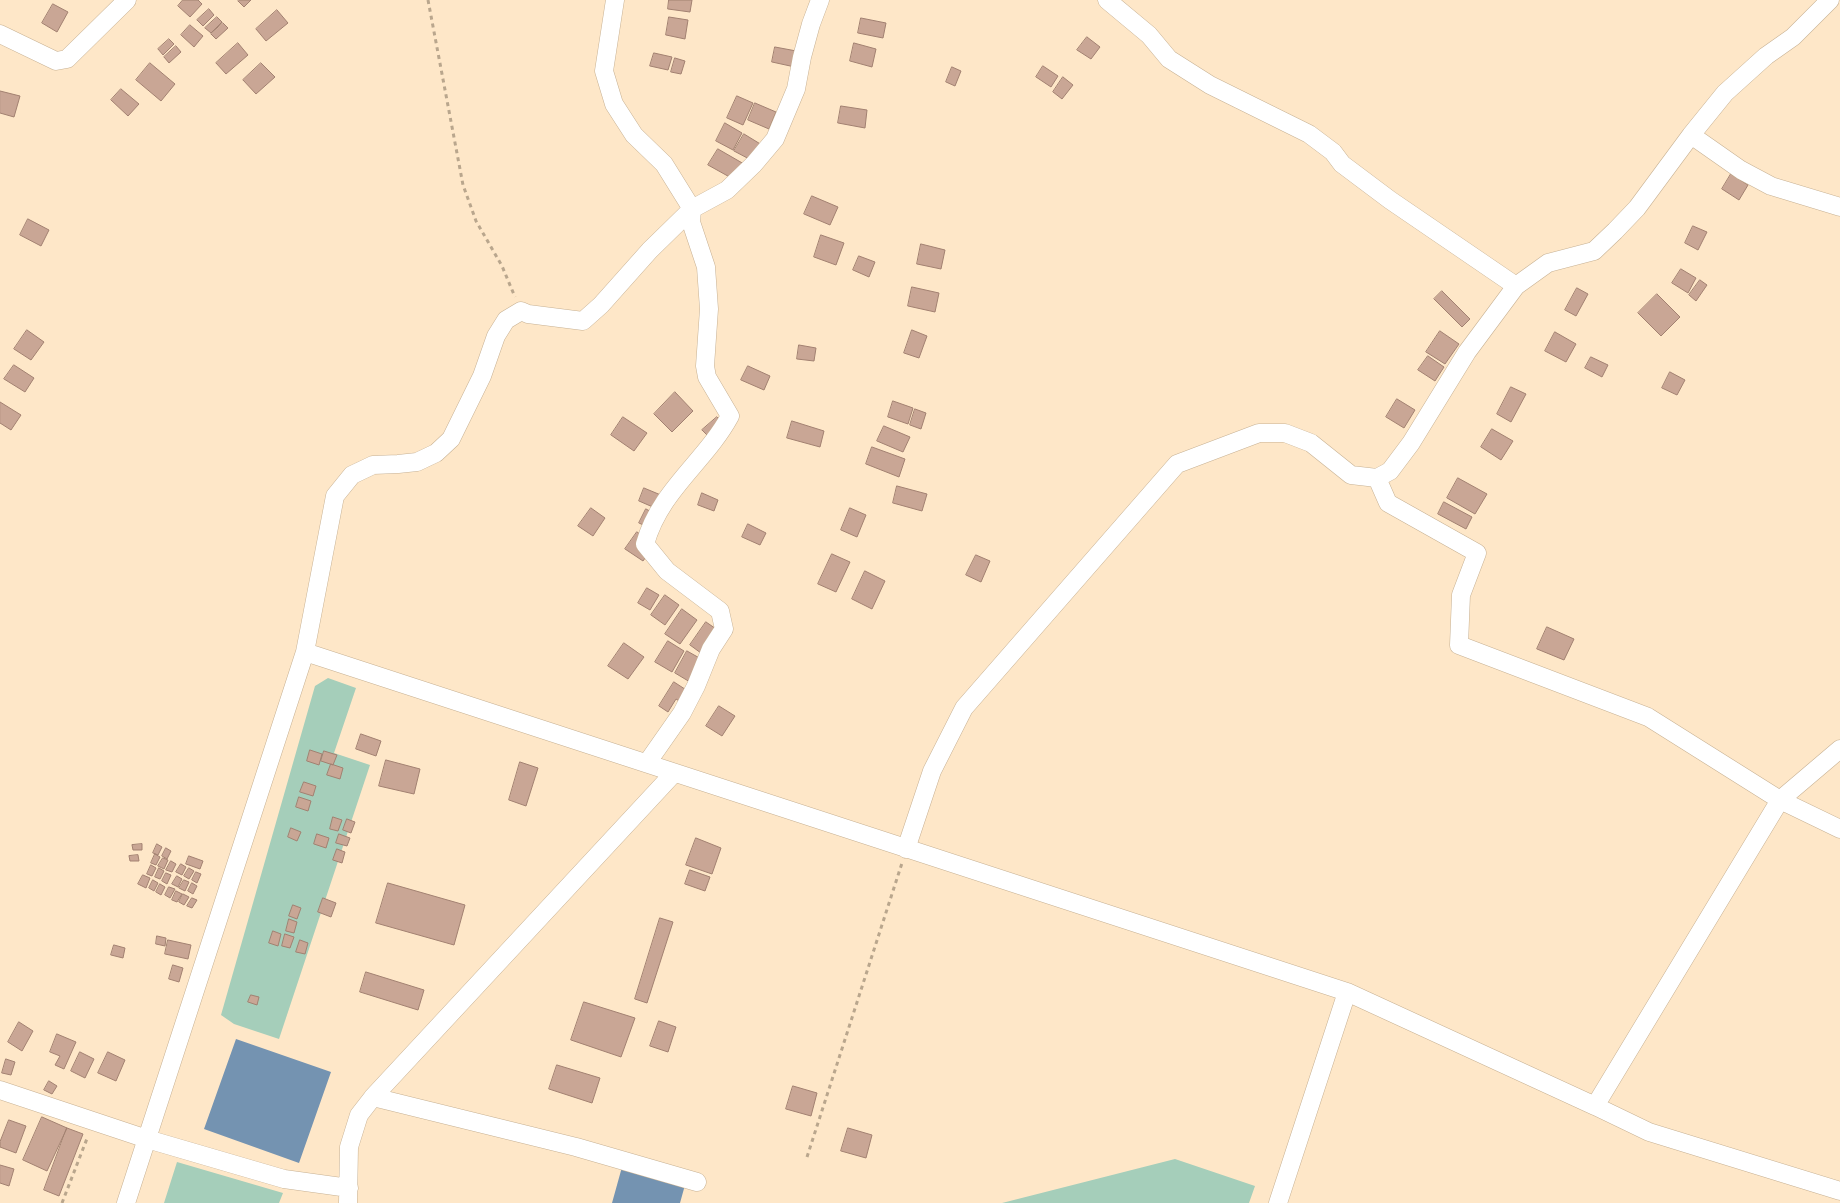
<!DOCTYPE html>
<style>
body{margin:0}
canvas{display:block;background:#fee7c8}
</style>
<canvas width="1840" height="1203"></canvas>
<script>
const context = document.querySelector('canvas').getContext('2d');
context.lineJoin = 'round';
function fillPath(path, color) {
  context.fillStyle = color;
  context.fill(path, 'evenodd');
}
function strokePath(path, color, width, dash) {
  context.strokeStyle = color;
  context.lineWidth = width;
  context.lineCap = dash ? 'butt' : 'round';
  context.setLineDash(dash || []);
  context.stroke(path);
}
fillPath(new Path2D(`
 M 328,678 L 356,688 L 334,753 L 370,765 L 279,1039 L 234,1024 L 221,1015 L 315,686 Z
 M 1175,1159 L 1255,1186 L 1249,1203 L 1002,1203 Z
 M 177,1162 L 283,1193 L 279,1203 L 164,1203 Z`), '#a5ceba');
fillPath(new Path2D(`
 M 236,1039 L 331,1072 L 299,1163 L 204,1129 Z
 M 622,1167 L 685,1185 L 680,1203 L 612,1203 Z`), '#7493b1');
const building = new Path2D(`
 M 183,0 L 198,0 L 202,4 L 190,17 L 178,6 Z
 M 239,0 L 251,0 L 244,7 L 238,1 Z
 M 669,0 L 692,0 L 690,12 L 668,9 Z
 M 53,4 L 68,12 L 57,32 L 42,23 Z
 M 209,9 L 214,15 L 203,26 L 197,20 Z
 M 277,10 L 288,23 L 266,41 L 256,29 Z
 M 217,17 L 222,22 L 211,33 L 205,28 Z
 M 669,17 L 688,20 L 685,39 L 666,35 Z
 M 861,18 L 886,23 L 883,38 L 858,33 Z
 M 223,23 L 228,28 L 216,39 L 211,34 Z
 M 190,25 L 203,36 L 194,47 L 181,35 Z
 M 1087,37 L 1100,47 L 1091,59 L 1077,50 Z
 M 169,39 L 174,44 L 163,55 L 158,49 Z
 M 238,43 L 248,55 L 226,74 L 216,63 Z
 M 854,43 L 876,49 L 872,67 L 850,61 Z
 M 176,46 L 181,52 L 169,63 L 164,57 Z
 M 775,47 L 807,53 L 804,69 L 772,62 Z
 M 654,53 L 672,57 L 668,70 L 650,66 Z
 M 675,58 L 685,61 L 681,74 L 671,72 Z
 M 150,63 L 175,84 L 161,101 L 136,80 Z
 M 261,63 L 275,77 L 256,94 L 243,80 Z
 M 1043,66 L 1058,76 L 1051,87 L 1036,77 Z
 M 952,67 L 961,71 L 955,86 L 946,82 Z
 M 1063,77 L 1073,85 L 1062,99 L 1053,92 Z
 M 121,89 L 139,104 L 128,116 L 111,100 Z
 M 0,91 L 20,96 L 14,117 L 0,113 Z
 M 737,96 L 753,103 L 743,125 L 727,118 Z
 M 755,103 L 776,112 L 769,129 L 748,120 Z
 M 841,106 L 867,110 L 865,128 L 838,123 Z
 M 725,123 L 742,133 L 733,150 L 716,141 Z
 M 744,134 L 762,145 L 753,161 L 734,151 Z
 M 718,149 L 744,164 L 735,180 L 708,165 Z
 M 1731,174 L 1748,185 L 1739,200 L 1722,189 Z
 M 812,196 L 838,207 L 830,225 L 804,214 Z
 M 28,219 L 49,230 L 41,246 L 20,235 Z
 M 1693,226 L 1707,232 L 1698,250 L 1685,243 Z
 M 821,235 L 844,243 L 836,265 L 814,257 Z
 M 921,244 L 945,250 L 941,269 L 917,264 Z
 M 859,256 L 875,262 L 869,277 L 853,270 Z
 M 1681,269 L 1696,278 L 1688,293 L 1672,283 Z
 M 1700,280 L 1707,285 L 1696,301 L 1689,295 Z
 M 912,287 L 939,293 L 935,312 L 908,306 Z
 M 1577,288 L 1588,294 L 1576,316 L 1565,310 Z
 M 1442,291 L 1470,319 L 1462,327 L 1434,299 Z
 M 1657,294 L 1680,317 L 1661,336 L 1638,313 Z
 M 27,330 L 44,342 L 31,360 L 14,349 Z
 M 912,330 L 927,336 L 919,358 L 904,353 Z
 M 1440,331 L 1459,344 L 1445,364 L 1426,352 Z
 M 1555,332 L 1576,344 L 1566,362 L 1545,351 Z
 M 799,345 L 816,348 L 814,361 L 797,359 Z
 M 1428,356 L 1444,367 L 1435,381 L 1418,370 Z
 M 1591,357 L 1608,365 L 1602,377 L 1585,368 Z
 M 14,365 L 34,378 L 25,392 L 4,379 Z
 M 748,366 L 770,376 L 764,390 L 741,380 Z
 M 1670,372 L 1685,380 L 1677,395 L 1662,388 Z
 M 1511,387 L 1526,394 L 1511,422 L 1497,414 Z
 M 675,392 L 693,411 L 672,432 L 654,414 Z
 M 1397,399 L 1415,410 L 1404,428 L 1386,417 Z
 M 893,401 L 913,408 L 908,424 L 888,417 Z
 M 0,402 L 21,415 L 11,430 L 0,423 Z
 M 915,409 L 926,413 L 921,429 L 910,425 Z
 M 623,417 L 647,433 L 634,451 L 611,435 Z
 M 717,417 L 726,427 L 712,440 L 702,430 Z
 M 792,421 L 824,431 L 820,447 L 787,438 Z
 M 884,426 L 910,437 L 903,452 L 877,441 Z
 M 1492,429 L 1513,441 L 1501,460 L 1481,447 Z
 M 872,447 L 905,459 L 899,477 L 866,464 Z
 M 1458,478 L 1487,494 L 1475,514 L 1447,498 Z
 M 897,486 L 927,494 L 922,511 L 893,503 Z
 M 644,488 L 668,498 L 662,511 L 639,501 Z
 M 702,493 L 718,500 L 714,511 L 698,505 Z
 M 1444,502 L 1472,517 L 1466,529 L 1438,514 Z
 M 591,508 L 605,518 L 593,536 L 578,526 Z
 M 850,508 L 866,515 L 857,537 L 841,530 Z
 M 646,509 L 663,518 L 656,531 L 639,523 Z
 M 748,524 L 766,533 L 760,545 L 742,537 Z
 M 637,532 L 655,544 L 643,561 L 625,549 Z
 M 832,554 L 850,562 L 836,592 L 818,584 Z
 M 976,555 L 990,561 L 981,582 L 966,575 Z
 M 865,571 L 885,581 L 872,609 L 852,599 Z
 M 647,588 L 659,595 L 650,610 L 638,603 Z
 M 665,595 L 679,605 L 665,625 L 651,615 Z
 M 682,609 L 697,620 L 680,644 L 665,634 Z
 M 706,622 L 722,633 L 705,656 L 690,645 Z
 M 1547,627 L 1574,639 L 1564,660 L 1537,649 Z
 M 668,641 L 684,651 L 672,672 L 655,662 Z
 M 624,643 L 644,657 L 628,679 L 608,666 Z
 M 687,651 L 703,660 L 690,682 L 675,673 Z
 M 674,682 L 691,693 L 684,704 L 676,699 L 668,712 L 659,706 Z
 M 719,706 L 735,716 L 722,736 L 706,726 Z
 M 361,734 L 381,741 L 376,756 L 356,749 Z
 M 310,750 L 322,754 L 319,765 L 307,761 Z
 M 324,751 L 337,755 L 333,765 L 321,761 Z
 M 386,760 L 420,769 L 414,794 L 379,786 Z
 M 520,762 L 538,768 L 526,806 L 509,800 Z
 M 331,764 L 343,768 L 340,779 L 327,775 Z
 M 304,782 L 316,786 L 313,796 L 300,792 Z
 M 299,797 L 311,801 L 308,811 L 296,807 Z
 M 333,817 L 342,820 L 338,831 L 330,829 Z
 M 347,819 L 355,822 L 351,833 L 343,830 Z
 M 291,828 L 301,832 L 297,841 L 288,837 Z
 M 317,834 L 329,838 L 326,848 L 314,844 Z
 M 339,834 L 350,838 L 347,846 L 336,843 Z
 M 696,838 L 721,848 L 712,874 L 686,865 Z
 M 142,844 L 142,850 L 133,850 L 132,845 Z
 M 157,844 L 162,847 L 158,855 L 153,853 Z
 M 166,848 L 171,851 L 167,859 L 162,856 Z
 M 337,849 L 345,852 L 342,863 L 333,860 Z
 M 155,854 L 160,857 L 156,865 L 151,863 Z
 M 138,855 L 139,861 L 130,861 L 129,856 Z
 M 189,856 L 203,861 L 200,869 L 186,864 Z
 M 163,858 L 168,860 L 164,869 L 158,866 Z
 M 171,861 L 176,864 L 172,872 L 166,870 Z
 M 181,864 L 186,867 L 182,875 L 176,872 Z
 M 151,865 L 156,868 L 152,876 L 147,874 Z
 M 159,868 L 164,871 L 160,879 L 155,877 Z
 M 189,868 L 194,871 L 189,879 L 184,876 Z
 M 690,870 L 710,877 L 705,891 L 685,884 Z
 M 196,872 L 201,874 L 197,883 L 192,880 Z
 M 166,873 L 171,875 L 167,884 L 162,881 Z
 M 143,875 L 150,878 L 146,888 L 138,884 Z
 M 177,876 L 182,879 L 178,887 L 172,884 Z
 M 153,880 L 158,883 L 154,891 L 149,888 Z
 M 184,880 L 189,882 L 185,891 L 179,888 Z
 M 192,883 L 197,886 L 193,894 L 188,891 Z
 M 388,883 L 465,905 L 454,945 L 376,923 Z
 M 160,884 L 165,887 L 161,895 L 156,892 Z
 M 169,887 L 175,889 L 170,898 L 165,895 Z
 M 176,891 L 182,894 L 177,902 L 172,900 Z
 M 183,894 L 189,897 L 184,905 L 179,902 Z
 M 192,898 L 197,900 L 192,908 L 187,906 Z
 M 323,898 L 336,903 L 331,917 L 318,912 Z
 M 293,905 L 301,908 L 297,919 L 289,916 Z
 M 660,918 L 673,922 L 647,1003 L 635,999 Z
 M 289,919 L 297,922 L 294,933 L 286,931 Z
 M 273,931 L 281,934 L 278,946 L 269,943 Z
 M 285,934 L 294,937 L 290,948 L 282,946 Z
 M 157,936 L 166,938 L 165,946 L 156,944 Z
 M 168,940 L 191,945 L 188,959 L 165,954 Z
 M 300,940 L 308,943 L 305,954 L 296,952 Z
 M 114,945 L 125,948 L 123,958 L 111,955 Z
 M 173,965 L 183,968 L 179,982 L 169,979 Z
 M 366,972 L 424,990 L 418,1010 L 360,992 Z
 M 251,995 L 259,997 L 257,1005 L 248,1002 Z
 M 584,1002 L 635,1018 L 621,1057 L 571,1040 Z
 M 659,1021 L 676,1027 L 668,1052 L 650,1046 Z
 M 19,1022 L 33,1031 L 22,1051 L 8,1042 Z
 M 57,1034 L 76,1042 L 64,1069 L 55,1065 L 60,1056 L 50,1052 Z
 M 80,1052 L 94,1059 L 85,1078 L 71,1071 Z
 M 108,1052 L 125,1060 L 116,1081 L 98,1073 Z
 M 6,1059 L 15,1062 L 11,1075 L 2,1073 Z
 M 557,1065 L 600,1078 L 592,1103 L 549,1089 Z
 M 49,1081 L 57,1086 L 52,1094 L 44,1090 Z
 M 793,1086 L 817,1093 L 811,1116 L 786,1109 Z
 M 42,1117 L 67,1128 L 47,1171 L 23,1160 Z
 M 9,1120 L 26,1126 L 16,1153 L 0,1147 L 0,1142 Z
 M 67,1128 L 83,1134 L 59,1196 L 44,1190 Z
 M 848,1128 L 872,1135 L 866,1158 L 841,1151 Z
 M 0,1165 L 14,1169 L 9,1186 L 0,1183 Z`);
fillPath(building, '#c9a695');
strokePath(building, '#a28171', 1);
const minor = new Path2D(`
 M 1107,0 L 1149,35 L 1169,59 L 1210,85 L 1309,134 L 1333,152 L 1342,164 L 1390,200 L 1516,286
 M 0,34 L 56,61 L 67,59 L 127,0
 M 1691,135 L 1741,170 L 1771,186 L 1840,207
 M 1377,478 L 1388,503 L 1477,553 L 1461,595 L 1459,645 L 1648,717 L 1780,800 L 1840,829
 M 305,652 L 335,496 L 352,475 L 373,465 L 398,464 L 417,462 L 436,453 L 451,439 L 482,376 L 496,336 L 506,320 L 521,311 L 528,314 L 583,321 L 601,305 L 650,250 L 692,209 L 664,164 L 634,135 L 614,104 L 604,71 L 615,0
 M 1840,749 L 1780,800 L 1595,1106 L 1649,1132 L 1840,1191
 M 647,763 L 682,713 L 696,686 L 711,649 L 724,629 L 720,611 L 667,571 L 645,544 C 660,490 705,462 730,416 L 707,377 L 705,366 L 709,309 L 706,267 L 691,222 L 692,209 L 727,190 L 754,164 L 775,139 L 796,89 L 802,57 L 811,24 L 820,0
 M 906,849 L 932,771 L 964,708 L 1177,464 L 1259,433 L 1285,433 L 1311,443 L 1351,475 L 1377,478 L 1390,471 L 1411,443 L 1467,352 L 1516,286 L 1548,263 L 1594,251 L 1615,231 L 1637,208 L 1691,135 L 1725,93 L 1766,56 L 1793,37 L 1830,0
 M 0,1090 L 147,1139 L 284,1179 L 349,1188
 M 373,1097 L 576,1147 L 697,1182
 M 126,1203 L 305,652 L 1347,992 L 1595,1106
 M 348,1203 L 349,1147 L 359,1115 L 373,1097 L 674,773
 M 1278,1203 L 1347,992`);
strokePath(minor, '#c7b193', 19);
strokePath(new Path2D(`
 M 428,0 L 463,185 L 476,221 L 502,266 L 515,297
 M 807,1157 L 902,863
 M 62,1203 L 88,1136`), '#b9a68d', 3, [4, 4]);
strokePath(minor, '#fff', 18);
</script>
